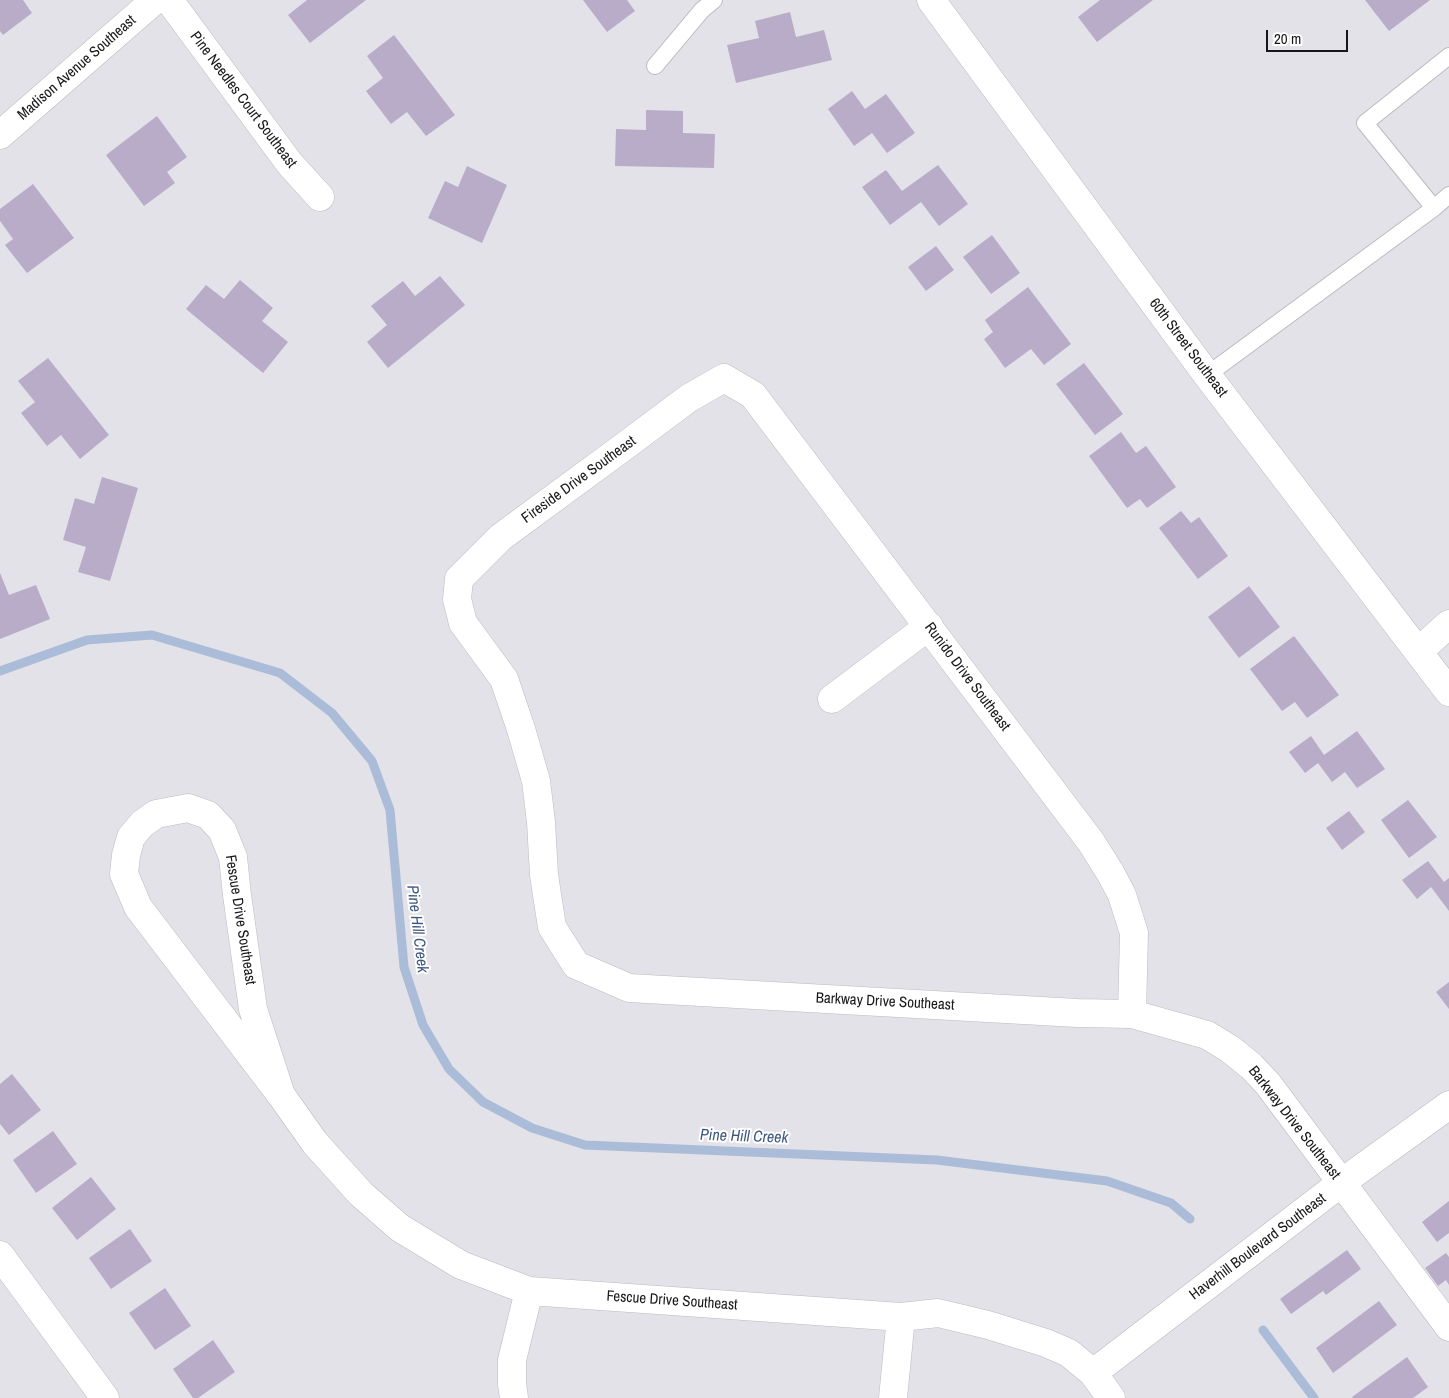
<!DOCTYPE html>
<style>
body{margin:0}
#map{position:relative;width:1449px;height:1398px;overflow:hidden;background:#e2e2e8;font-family:"Archivo Narrow",sans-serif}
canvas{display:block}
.scale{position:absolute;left:1266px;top:30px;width:82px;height:22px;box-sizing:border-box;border:2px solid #18181b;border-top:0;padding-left:6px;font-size:15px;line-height:18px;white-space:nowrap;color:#18181b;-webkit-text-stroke:4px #fff;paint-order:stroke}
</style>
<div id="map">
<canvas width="1449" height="1398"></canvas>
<div class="scale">20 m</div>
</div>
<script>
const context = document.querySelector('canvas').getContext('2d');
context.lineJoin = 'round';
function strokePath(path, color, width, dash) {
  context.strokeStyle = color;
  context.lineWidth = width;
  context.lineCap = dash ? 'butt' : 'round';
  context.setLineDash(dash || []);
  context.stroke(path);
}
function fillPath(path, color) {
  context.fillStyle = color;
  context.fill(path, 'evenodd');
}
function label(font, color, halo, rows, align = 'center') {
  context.font = font + ' "Archivo Narrow",sans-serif';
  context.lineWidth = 4;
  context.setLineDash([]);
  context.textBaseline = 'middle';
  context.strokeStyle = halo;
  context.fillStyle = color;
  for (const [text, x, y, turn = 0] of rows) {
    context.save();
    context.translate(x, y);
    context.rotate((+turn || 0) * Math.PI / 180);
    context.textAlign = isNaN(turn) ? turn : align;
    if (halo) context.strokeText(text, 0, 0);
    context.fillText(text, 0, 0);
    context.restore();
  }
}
strokePath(new Path2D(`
 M 0,671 L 87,640 L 152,635 L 280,673 L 332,713 L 372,761 L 390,810 L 404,967 L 423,1025 L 449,1069 L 483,1102 L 532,1128 L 585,1145 L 937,1160 L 1107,1181 L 1171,1203 L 1190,1219
 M 1263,1330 L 1314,1398`), '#abbcd8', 9);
fillPath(new Path2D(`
 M 0,0 L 23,0 L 32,13 L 3,35 L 0,31 Z
 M 307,0 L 366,0 L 310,43 L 288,15 Z
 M 583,0 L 627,0 L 635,11 L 607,32 Z
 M 1100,0 L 1153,0 L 1097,42 L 1078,17 Z
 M 1365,0 L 1430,0 L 1389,31 Z
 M 790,12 L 796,37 L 824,30 L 832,60 L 736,83 L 727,45 L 759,38 L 755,21 Z
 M 394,35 L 455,115 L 426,136 L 407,112 L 391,124 L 366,91 L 383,78 L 367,56 Z
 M 852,91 L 865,109 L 886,94 L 915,133 L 887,153 L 872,133 L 854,146 L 828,109 Z
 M 646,110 L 683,111 L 683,133 L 715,134 L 714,168 L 615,166 L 616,129 L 646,130 Z
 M 157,116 L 187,157 L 167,172 L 175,183 L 144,206 L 106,155 Z
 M 938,165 L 968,204 L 939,226 L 921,202 L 890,225 L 862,187 L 886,170 L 902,191 Z
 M 467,166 L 507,185 L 482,243 L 428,218 L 445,181 L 458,187 Z
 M 33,184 L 74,238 L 27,273 L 5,245 L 13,239 L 0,221 L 0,209 Z
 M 992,235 L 1020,273 L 991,294 L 963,257 Z
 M 936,246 L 954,270 L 926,291 L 908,267 Z
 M 440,276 L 465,305 L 388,368 L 367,342 L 387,325 L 371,306 L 403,281 L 415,296 Z
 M 240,280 L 273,308 L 262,321 L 288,342 L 263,373 L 186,309 L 206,285 L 224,299 Z
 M 1028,287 L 1071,344 L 1044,365 L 1031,349 L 1005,368 L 984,339 L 993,332 L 985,320 Z
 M 48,358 L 109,435 L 80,459 L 61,435 L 47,446 L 21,413 L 35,402 L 18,381 Z
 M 1084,363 L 1123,414 L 1095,435 L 1056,384 Z
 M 1121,432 L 1136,453 L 1146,446 L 1176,487 L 1147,508 L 1140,499 L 1127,508 L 1089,456 Z
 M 102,477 L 138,488 L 110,581 L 78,572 L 86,547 L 63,540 L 75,498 L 94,504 Z
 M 1181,511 L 1191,523 L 1199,517 L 1228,556 L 1198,579 L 1159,528 Z
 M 0,573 L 9,595 L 36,585 L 50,619 L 0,639 Z
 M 1249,586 L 1280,627 L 1239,658 L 1208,617 Z
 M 1294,636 L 1339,695 L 1307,718 L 1295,702 L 1282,711 L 1250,669 Z
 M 1357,731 L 1385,769 L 1357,788 L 1345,772 L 1332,782 L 1318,763 L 1305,773 L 1289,752 L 1311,736 L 1324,755 Z
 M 1408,800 L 1437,837 L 1409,858 L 1381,820 Z
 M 1349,811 L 1365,832 L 1342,850 L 1326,828 Z
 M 1428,861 L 1444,882 L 1449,878 L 1449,911 L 1431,887 L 1417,899 L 1402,880 Z
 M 1449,982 L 1449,1009 L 1436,992 Z
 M 12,1074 L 41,1110 L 9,1135 L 0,1124 L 0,1084 Z
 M 53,1131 L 77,1164 L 36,1193 L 13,1160 Z
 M 91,1177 L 116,1209 L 77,1240 L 52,1208 Z
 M 1449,1201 L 1449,1233 L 1437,1242 L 1422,1222 Z
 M 130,1229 L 152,1261 L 111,1289 L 89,1258 Z
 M 1347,1250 L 1361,1269 L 1326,1295 L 1323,1291 L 1291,1314 L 1280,1299 Z
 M 1446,1253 L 1449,1257 L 1449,1285 L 1446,1280 L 1438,1286 L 1425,1268 Z
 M 165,1288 L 191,1326 L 155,1350 L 129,1313 Z
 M 1379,1301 L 1397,1325 L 1333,1373 L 1316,1348 Z
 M 213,1340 L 235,1372 L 198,1398 L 193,1398 L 173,1369 Z
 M 1407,1357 L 1428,1387 L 1413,1398 L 1353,1398 L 1352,1397 Z`), '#b9acc9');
const lane = new Path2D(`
 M 655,66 L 702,10 L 714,0
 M 1434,208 L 1365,123 L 1449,56
 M 1207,375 L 1434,208 L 1449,195`);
const street = new Path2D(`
 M 169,0 L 290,164 L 320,197
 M 1419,651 L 1449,624
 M 832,699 L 929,626
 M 1132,1014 L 1134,933 L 1122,895 L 1111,874 L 1091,842 L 753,395 L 724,378 L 689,398 L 618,451 L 501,537 L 459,579 L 457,599 L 463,623 L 504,679 L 521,729 L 536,781 L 541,822 L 544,875 L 552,927 L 576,965 L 629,988 L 1077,1013 L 1132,1014 L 1207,1035 L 1230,1049 L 1251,1066 L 1268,1084 L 1449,1327
 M 281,1095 L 253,1009 L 237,895 L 233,857 L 222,830 L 208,815 L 188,808 L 156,814 L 142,824 L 131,837 L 126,855 L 124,874 L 138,907 L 281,1095 L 315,1143 L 361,1194 L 400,1228 L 461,1265 L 529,1291 L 901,1317 L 938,1313 L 988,1325 L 1046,1343 L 1069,1353 L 1093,1373 L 1111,1398
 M 0,1255 L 105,1398
 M 1093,1373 L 1341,1183 L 1449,1105
 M 514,1398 L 512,1384 L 512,1360 L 529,1291
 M 893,1398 L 901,1317`);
const secondary = new Path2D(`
 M 931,0 L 1207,375 L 1449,692
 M 0,135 L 155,0`);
strokePath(lane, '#babac1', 18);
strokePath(street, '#babac1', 29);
strokePath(secondary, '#babac1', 29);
strokePath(lane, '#fff', 16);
strokePath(street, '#fff', 28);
strokePath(secondary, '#fff', 28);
label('15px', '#18181b', '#fff', [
 ["Madison Avenue Southeast",77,68,-41],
 ["Pine Needles Court Southeast",243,100,53],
 ["60th Street Southeast",1188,348,53],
 ["Fireside Drive Southeast",579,480,-36],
 ["Runido Drive Southeast",967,677,53],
 ["Fescue Drive Southeast",240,920,81],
 ["Barkway Drive Southeast",885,1002,3],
 ["Barkway Drive Southeast",1294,1123,52],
 ["Haverhill Boulevard Southeast",1258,1247,-37],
 ["Fescue Drive Southeast",672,1301,4]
]);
label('italic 16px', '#3e5780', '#fff', [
 ["Pine Hill Creek",417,929,83],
 ["Pine Hill Creek",744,1137,2]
]);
</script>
